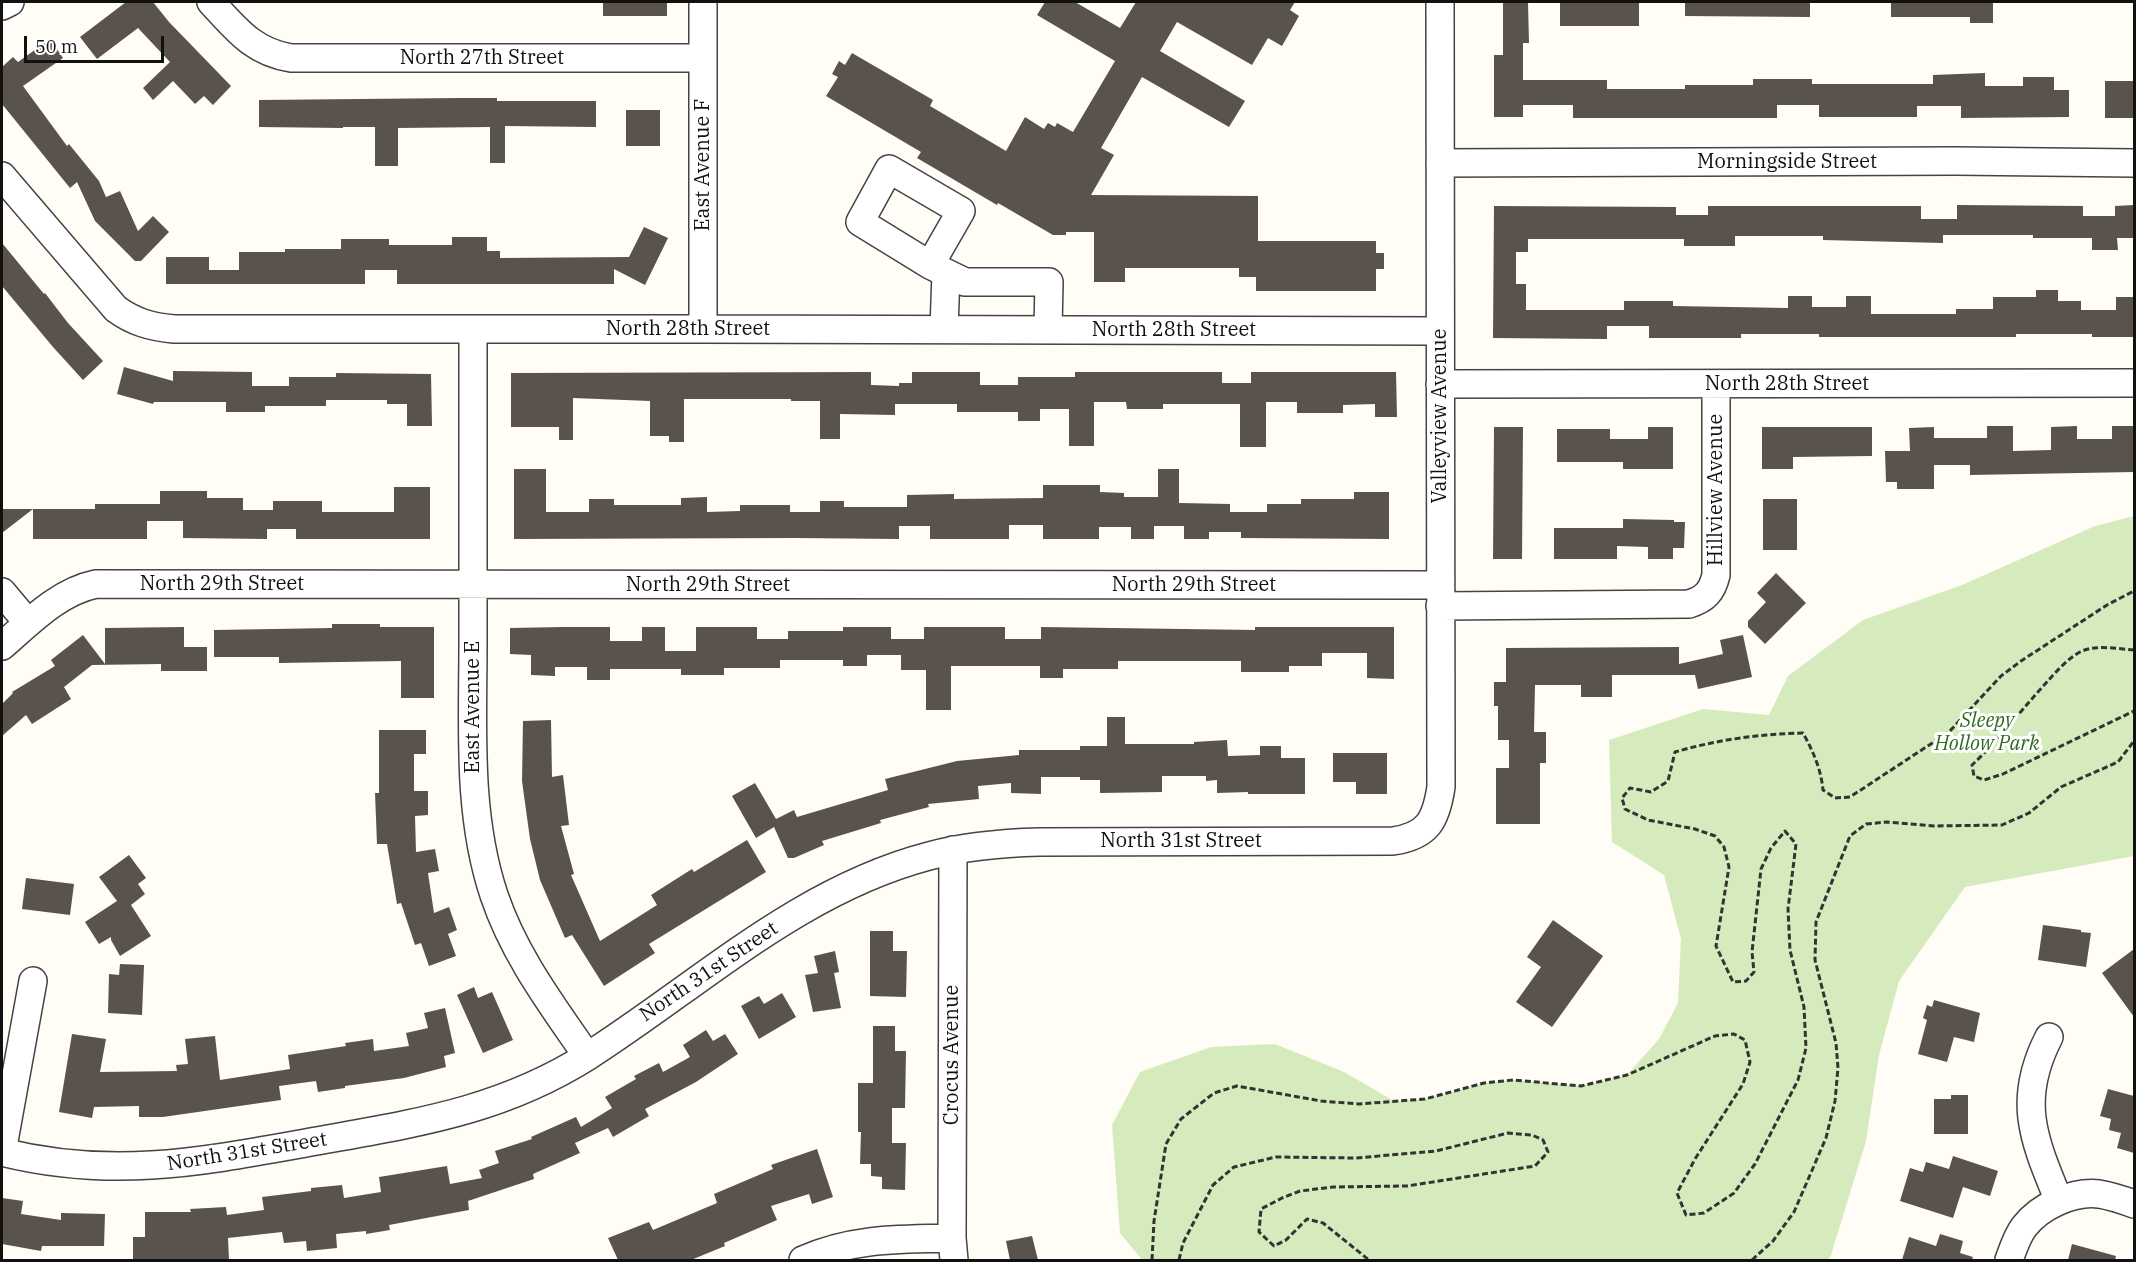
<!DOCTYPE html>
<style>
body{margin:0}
#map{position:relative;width:2136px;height:1262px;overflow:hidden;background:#fffdf5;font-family:"IBM Plex Serif",serif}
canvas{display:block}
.frame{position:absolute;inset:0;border:3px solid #111;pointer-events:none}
.scale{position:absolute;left:24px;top:36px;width:140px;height:27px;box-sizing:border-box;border:3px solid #111;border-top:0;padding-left:8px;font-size:18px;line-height:21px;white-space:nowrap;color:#111;-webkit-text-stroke:4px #fff;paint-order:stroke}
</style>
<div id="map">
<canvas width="2136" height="1262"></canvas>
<div class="frame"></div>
<div class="scale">50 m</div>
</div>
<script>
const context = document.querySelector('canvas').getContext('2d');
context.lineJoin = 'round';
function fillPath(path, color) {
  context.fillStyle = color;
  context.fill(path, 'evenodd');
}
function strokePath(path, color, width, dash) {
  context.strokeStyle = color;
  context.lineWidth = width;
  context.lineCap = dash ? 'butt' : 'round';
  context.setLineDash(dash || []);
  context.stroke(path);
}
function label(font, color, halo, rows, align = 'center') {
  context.font = font + ' "IBM Plex Serif",serif';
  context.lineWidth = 6;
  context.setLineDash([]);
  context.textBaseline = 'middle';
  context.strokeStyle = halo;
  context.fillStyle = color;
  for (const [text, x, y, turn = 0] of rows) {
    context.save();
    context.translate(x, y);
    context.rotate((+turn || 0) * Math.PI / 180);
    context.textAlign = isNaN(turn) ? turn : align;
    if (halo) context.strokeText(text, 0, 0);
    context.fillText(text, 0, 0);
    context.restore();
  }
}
fillPath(new Path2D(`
 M 2134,516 L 2134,856 L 1965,887 L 1899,981 L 1879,1055 L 1866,1141 L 1830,1258 L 1827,1260 L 1142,1260 L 1120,1233 L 1112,1125 L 1140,1072 L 1211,1047 L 1275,1044 L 1344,1072 L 1394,1101 L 1425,1099 L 1484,1083 L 1513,1080 L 1581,1086 L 1627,1075 L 1659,1039 L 1678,1003 L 1681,939 L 1664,875 L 1612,842 L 1609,740 L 1703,709 L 1769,715 L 1788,676 L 1863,620 L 1962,585 L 2095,526 Z`), '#d5ebbd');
fillPath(new Path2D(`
 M 126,2 L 153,2 L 169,22 L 231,86 L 213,105 L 204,96 L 195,104 L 173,81 L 153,100 L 143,88 L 170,62 L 138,28 L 97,59 L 80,37 Z
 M 603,2 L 667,2 L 667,16 L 603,16 Z
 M 1045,2 L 1075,2 L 1120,28 L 1136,2 L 1295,2 L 1290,10 L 1299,16 L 1282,46 L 1268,38 L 1252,65 L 1177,22 L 1160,51 L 1245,101 L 1229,127 L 1142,77 L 1101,148 L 1114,155 L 1091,195 L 1258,196 L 1258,241 L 1376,241 L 1376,253 L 1384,253 L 1384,269 L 1376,269 L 1376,291 L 1256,291 L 1256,277 L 1239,277 L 1239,268 L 1125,268 L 1125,282 L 1094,282 L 1094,232 L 1066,232 L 1066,235 L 1053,235 L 998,203 L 997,205 L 917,158 L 921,152 L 826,96 L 838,77 L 832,74 L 839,61 L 845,65 L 852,53 L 933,100 L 930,106 L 1006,151 L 1025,117 L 1044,129 L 1048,123 L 1055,127 L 1057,123 L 1073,132 L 1115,61 L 1037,15 Z
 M 1503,2 L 1528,2 L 1529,43 L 1523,43 L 1523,80 L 1607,80 L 1607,89 L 1685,89 L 1685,85 L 1753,85 L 1753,79 L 1812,79 L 1812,84 L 1933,84 L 1933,75 L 1985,73 L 1985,86 L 2023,86 L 2023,77 L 2054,77 L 2054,90 L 2069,90 L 2069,117 L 1961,118 L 1961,106 L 1917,106 L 1917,117 L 1819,117 L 1819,105 L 1777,105 L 1777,118 L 1573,118 L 1573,105 L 1523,105 L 1523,117 L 1494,117 L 1494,55 L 1503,55 Z
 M 1560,2 L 1639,2 L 1639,26 L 1560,26 Z
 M 1685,2 L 1810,2 L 1810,17 L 1685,16 Z
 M 1891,2 L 1993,2 L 1993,23 L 1970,23 L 1970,17 L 1891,17 Z
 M 50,39 L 63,58 L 23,86 L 67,146 L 69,144 L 99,181 L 106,197 L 120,191 L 138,231 L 153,216 L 169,232 L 141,261 L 135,261 L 95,221 L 77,182 L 70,188 L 2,104 L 2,67 L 13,57 L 18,62 Z
 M 2105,81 L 2134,81 L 2134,118 L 2105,118 Z
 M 460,98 L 497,98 L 497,101 L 596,101 L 596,127 L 505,126 L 505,163 L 490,163 L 490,127 L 398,128 L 398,166 L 375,166 L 375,127 L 343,127 L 343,128 L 259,127 L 259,100 Z
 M 626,110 L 660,110 L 660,146 L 626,146 Z
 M 1957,205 L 2083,206 L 2083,216 L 2115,216 L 2115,206 L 2134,205 L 2134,238 L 2117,238 L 2118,250 L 2092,250 L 2092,238 L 2033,238 L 2033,235 L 1943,235 L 1943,243 L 1823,240 L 1823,236 L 1735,236 L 1735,246 L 1684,246 L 1684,239 L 1528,239 L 1528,252 L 1516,252 L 1516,284 L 1526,284 L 1526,310 L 1624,310 L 1624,301 L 1673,301 L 1673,306 L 1788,308 L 1788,296 L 1812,296 L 1812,307 L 1846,307 L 1846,296 L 1871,296 L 1871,314 L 1956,314 L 1956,309 L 1993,309 L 1993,297 L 2036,297 L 2036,290 L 2058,290 L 2058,301 L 2081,301 L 2081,310 L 2116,310 L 2116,297 L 2134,297 L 2134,337 L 2092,337 L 2092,334 L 2016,334 L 2016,337 L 1819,337 L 1819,334 L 1741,334 L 1741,338 L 1649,338 L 1649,326 L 1607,326 L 1607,339 L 1493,338 L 1494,206 L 1676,207 L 1676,215 L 1708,215 L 1708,206 L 1921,206 L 1921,219 L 1957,219 Z
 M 644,227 L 668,238 L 645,285 L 614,269 L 614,284 L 397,284 L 397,270 L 365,270 L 365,284 L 166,284 L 166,257 L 209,257 L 209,270 L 239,270 L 239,252 L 285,252 L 285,249 L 341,249 L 341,239 L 389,239 L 389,245 L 452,245 L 452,237 L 487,237 L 487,251 L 500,251 L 500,258 L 629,257 Z
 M 2,243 L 44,294 L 45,293 L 68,323 L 103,361 L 83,380 L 53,347 L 2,286 Z
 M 124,367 L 173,381 L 173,371 L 252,372 L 252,386 L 289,386 L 289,377 L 336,377 L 336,373 L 431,374 L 432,426 L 407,426 L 407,404 L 387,404 L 387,400 L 326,400 L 326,406 L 265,406 L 265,412 L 226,412 L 226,402 L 154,402 L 153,404 L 117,394 Z
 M 871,372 L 871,385 L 899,386 L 899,383 L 912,383 L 912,372 L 980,372 L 980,385 L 1018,385 L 1018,377 L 1075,377 L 1075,372 L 1222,372 L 1222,383 L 1251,383 L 1251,372 L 1396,372 L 1397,417 L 1375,417 L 1375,404 L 1343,405 L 1343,413 L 1297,413 L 1297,402 L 1266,402 L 1266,447 L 1240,447 L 1240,404 L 1163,404 L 1163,409 L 1127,409 L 1126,402 L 1094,402 L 1094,446 L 1069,446 L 1069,409 L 1040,409 L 1040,421 L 1018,421 L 1018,412 L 957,412 L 957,404 L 895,404 L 895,415 L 840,414 L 840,439 L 820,439 L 820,401 L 791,401 L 791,399 L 684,399 L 684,442 L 669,442 L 669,436 L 650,436 L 650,401 L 573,398 L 573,440 L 559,440 L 559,427 L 511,427 L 511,373 Z
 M 1987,426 L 2013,426 L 2013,451 L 2051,450 L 2051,427 L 2077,426 L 2077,439 L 2112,439 L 2112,426 L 2134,426 L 2134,472 L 1970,475 L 1970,465 L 1934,465 L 1934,489 L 1897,489 L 1897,482 L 1886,482 L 1885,451 L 1910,451 L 1909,428 L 1934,427 L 1934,438 L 1987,438 Z
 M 1494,427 L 1523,427 L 1522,559 L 1493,559 Z
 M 1648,427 L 1673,427 L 1673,469 L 1623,469 L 1623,462 L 1557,462 L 1557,429 L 1610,429 L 1610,439 L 1648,439 Z
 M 1762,427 L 1872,427 L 1872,456 L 1793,457 L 1793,469 L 1762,469 Z
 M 514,469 L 546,469 L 546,512 L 589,512 L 589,499 L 614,499 L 614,505 L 681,505 L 681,498 L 707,497 L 707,512 L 740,511 L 740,505 L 790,505 L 790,512 L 820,512 L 820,501 L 844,501 L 844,507 L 907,507 L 907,495 L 954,494 L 954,499 L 1043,498 L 1043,485 L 1100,485 L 1100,492 L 1124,493 L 1124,497 L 1158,497 L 1158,469 L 1179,469 L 1179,503 L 1230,504 L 1230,512 L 1267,512 L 1267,504 L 1301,504 L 1301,499 L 1354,499 L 1354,492 L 1389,492 L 1389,539 L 1241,538 L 1241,532 L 1209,532 L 1209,539 L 1184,539 L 1184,526 L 1154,526 L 1154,539 L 1131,539 L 1131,527 L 1099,527 L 1099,539 L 1043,539 L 1043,525 L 1009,525 L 1009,539 L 930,539 L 930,526 L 899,526 L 899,539 L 795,538 L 514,539 Z
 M 394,487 L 430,487 L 430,539 L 296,539 L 296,529 L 267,529 L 267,539 L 183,538 L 183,521 L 147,521 L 147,539 L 33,539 L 33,509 L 95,509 L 95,504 L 160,504 L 160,491 L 207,491 L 207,498 L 243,498 L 243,510 L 273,510 L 273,501 L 322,501 L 322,512 L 394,512 Z
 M 1763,499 L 1797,499 L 1797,550 L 1763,550 Z
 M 2,509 L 33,509 L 2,533 Z
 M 1623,519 L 1674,520 L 1674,522 L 1685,522 L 1684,548 L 1673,548 L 1673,559 L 1648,559 L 1648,547 L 1617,546 L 1617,559 L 1554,559 L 1554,528 L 1623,528 Z
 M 1776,573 L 1806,603 L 1765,644 L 1748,627 L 1748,621 L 1766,602 L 1757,593 Z
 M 332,624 L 380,624 L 380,627 L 434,627 L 434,698 L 401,698 L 401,661 L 279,663 L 279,657 L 214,657 L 214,630 L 332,628 Z
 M 184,627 L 184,647 L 207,647 L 207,671 L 161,671 L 161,664 L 92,665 L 64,687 L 71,699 L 32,724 L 26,715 L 2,736 L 2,704 L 13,693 L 12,692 L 55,666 L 51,660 L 83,635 L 105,664 L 105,628 Z
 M 563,627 L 610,627 L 610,641 L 642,641 L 642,627 L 665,627 L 665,651 L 696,651 L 696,627 L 757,627 L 757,639 L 788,639 L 788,631 L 843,631 L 843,627 L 891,627 L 891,639 L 924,639 L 924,627 L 1005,627 L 1005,639 L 1041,639 L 1041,627 L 1255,630 L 1255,627 L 1394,627 L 1394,679 L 1367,678 L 1367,653 L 1322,653 L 1322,666 L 1289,666 L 1289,672 L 1241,672 L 1241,661 L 1118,661 L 1118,669 L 1063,669 L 1063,678 L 1040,678 L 1040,666 L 951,666 L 951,710 L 926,710 L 926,670 L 901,670 L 901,655 L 867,655 L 867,666 L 843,666 L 843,660 L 780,660 L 780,668 L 724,668 L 724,675 L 681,675 L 681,669 L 610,669 L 610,680 L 587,680 L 587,667 L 555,667 L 555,676 L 531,675 L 531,655 L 510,654 L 510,628 Z
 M 1743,635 L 1752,677 L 1698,689 L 1695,675 L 1612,675 L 1612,697 L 1581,697 L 1581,685 L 1535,685 L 1534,732 L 1546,732 L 1546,763 L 1540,763 L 1540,824 L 1496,824 L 1496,768 L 1509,768 L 1509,740 L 1498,740 L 1498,706 L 1494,706 L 1494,682 L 1506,682 L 1506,648 L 1679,647 L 1679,664 L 1723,654 L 1720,640 Z
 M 1107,717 L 1125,717 L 1125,744 L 1194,744 L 1194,742 L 1227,740 L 1228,756 L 1260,755 L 1260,746 L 1281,746 L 1281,758 L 1305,758 L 1305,794 L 1248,794 L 1248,792 L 1217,793 L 1217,780 L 1206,781 L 1206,776 L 1162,776 L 1162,792 L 1100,793 L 1100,780 L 1080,780 L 1080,777 L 1041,777 L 1041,794 L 1011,793 L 1011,783 L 978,786 L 979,799 L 928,804 L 929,807 L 880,820 L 881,823 L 822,841 L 824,845 L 794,858 L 788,858 L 774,827 L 756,838 L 732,796 L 755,783 L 776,819 L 794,810 L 797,817 L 888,790 L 885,779 L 957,761 L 1019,755 L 1019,750 L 1080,750 L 1080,746 L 1107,746 Z
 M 551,720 L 552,777 L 563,775 L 569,825 L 561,826 L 574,874 L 571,875 L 600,941 L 657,905 L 651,895 L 692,869 L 694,872 L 747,840 L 766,872 L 649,944 L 655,953 L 604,986 L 572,935 L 565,938 L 540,880 L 530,839 L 522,781 L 523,721 Z
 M 379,730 L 426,730 L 426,754 L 414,754 L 414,791 L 428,791 L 428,815 L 415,816 L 416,852 L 435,849 L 439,871 L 428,873 L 434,913 L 449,907 L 457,930 L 448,934 L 456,956 L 429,966 L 421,943 L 415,945 L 401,903 L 397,904 L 387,844 L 377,844 L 375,793 L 379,793 Z
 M 1333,753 L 1387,753 L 1387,794 L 1356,794 L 1356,782 L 1333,782 Z
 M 129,855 L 146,878 L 138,884 L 145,894 L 131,905 L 151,936 L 120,956 L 111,940 L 111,937 L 99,944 L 85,922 L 117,901 L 99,877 Z
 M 26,878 L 74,884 L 70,915 L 22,909 Z
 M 1553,920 L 1603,956 L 1552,1027 L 1516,1002 L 1541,967 L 1527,957 Z
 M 2043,925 L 2081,930 L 2081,932 L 2091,933 L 2086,967 L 2038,960 Z
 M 870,931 L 893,931 L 893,951 L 907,951 L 906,997 L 870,996 Z
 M 2134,949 L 2134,1017 L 2102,973 Z
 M 835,951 L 839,972 L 834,973 L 841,1008 L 813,1012 L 805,975 L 818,973 L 814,956 Z
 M 120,964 L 144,965 L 142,1015 L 108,1013 L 109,974 L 119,975 Z
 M 474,987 L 478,998 L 492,992 L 513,1040 L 483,1053 L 457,995 Z
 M 782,993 L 796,1017 L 759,1039 L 741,1006 L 759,996 L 764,1004 Z
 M 1934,1000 L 1980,1013 L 1974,1042 L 1954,1037 L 1947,1062 L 1918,1054 L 1927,1020 L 1923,1018 L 1927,1005 L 1932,1007 Z
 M 445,1008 L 455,1053 L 444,1056 L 446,1067 L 404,1078 L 345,1086 L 345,1088 L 318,1092 L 316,1081 L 279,1086 L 281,1100 L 163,1117 L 139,1117 L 139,1106 L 94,1107 L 92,1118 L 59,1112 L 72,1034 L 106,1039 L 100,1072 L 177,1071 L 176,1065 L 188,1064 L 185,1039 L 215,1036 L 220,1080 L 290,1069 L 288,1055 L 346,1046 L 345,1043 L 373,1039 L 374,1051 L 409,1046 L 406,1033 L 428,1028 L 424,1013 Z
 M 873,1026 L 895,1026 L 895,1051 L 906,1051 L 905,1108 L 892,1108 L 892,1143 L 906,1143 L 905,1190 L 882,1189 L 882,1177 L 871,1176 L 871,1164 L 860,1164 L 861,1132 L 858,1132 L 858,1083 L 873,1083 Z
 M 706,1030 L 713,1041 L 725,1034 L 738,1054 L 696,1082 L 645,1109 L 649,1116 L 613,1137 L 608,1128 L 575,1143 L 580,1153 L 533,1174 L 534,1179 L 468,1201 L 469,1210 L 389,1225 L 390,1230 L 366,1234 L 366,1231 L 336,1234 L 337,1248 L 307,1251 L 306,1241 L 284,1243 L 282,1232 L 228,1238 L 229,1260 L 133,1260 L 133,1237 L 145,1237 L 145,1212 L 191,1212 L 190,1209 L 226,1207 L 227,1215 L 264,1210 L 262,1197 L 311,1191 L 311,1188 L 342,1185 L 344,1198 L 381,1192 L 379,1177 L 447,1166 L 450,1184 L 482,1178 L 479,1170 L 499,1163 L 495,1151 L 532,1139 L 531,1137 L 576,1117 L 581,1127 L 612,1108 L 605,1097 L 636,1079 L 634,1076 L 659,1063 L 663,1072 L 690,1057 L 683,1045 Z
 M 2108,1089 L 2134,1096 L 2134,1153 L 2117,1148 L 2121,1133 L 2109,1130 L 2111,1119 L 2100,1116 Z
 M 1951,1095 L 1968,1095 L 1968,1134 L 1934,1134 L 1934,1099 L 1951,1099 Z
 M 817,1149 L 833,1197 L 812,1204 L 809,1194 L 771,1206 L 777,1220 L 724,1243 L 725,1246 L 691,1260 L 618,1260 L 608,1238 L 649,1222 L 653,1230 L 717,1203 L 714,1194 L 773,1169 L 771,1165 Z
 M 1953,1156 L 1998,1171 L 1990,1196 L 1963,1187 L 1953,1218 L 1900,1201 L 1910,1168 L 1923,1172 L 1926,1162 L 1949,1169 Z
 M 2,1198 L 23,1201 L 21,1214 L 61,1220 L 61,1213 L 105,1214 L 104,1246 L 42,1246 L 41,1251 L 2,1244 Z
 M 1940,1234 L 1963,1241 L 1960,1253 L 1973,1257 L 1972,1260 L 1902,1260 L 1909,1237 L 1936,1246 Z
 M 1032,1236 L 1038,1260 L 1010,1260 L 1006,1241 Z
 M 2072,1244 L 2116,1256 L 2115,1260 L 2068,1260 Z`), '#5a524d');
const minor = new Path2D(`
 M 211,2 C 236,29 253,52 291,58 L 703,58
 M 2,6 L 10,2
 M 1440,163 L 1956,161 L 2134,163
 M 2,176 L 116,309 C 134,322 151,327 174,329 L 703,329 L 1440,331
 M 930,265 L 961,211 L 889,169 L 860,222 L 930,265 L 965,282 L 1049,282 L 1048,330
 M 473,329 C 473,434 473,538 473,643 C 473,728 467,814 494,895 C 514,955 552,1005 587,1056
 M 703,329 L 703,2
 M 944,329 L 946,273
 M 1440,384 L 2134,383
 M 2,592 L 28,623
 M 1440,606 L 1689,604 C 1705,599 1712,592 1716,575 L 1716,384
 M 2,646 C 30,622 58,592 96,584 L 1440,585
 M 953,850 L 952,1238 L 954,1260
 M 2049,1037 C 2016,1101 2034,1140 2059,1201
 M 2,1152 C 115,1180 205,1161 317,1141 C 416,1123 501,1111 588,1056 C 699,985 799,890 929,856 C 965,846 1002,843 1040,842 L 1393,841 C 1428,836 1436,820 1441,787 L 1440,2
 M 2,1152 L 33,981
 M 803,1260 C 851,1238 900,1239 952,1238
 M 2009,1260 C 2013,1249 2017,1236 2024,1227 C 2040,1206 2073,1191 2099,1194 C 2111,1196 2123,1200 2134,1204`);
strokePath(minor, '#444', 30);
strokePath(new Path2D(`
 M 2134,650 C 2117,649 2096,644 2080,652 C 2067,659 2056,672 2046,683 C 2021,710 1999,740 1972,765 L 1974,776 L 1984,780 L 2003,774 L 2134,711
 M 1152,1260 L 1154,1221 L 1166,1144 L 1181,1119 L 1214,1093 L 1237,1086 L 1321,1101 L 1359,1104 L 1425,1099 L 1484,1083 L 1513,1080 L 1581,1086 L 1627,1075 L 1715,1036 L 1734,1034 L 1745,1040 L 1750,1062 L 1743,1084 L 1695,1159 L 1677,1193 L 1686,1215 L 1704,1213 L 1734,1193 L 1755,1164 L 1798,1080 L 1806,1048 L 1804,1007 L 1790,950 L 1788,909 L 1796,844 L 1785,831 L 1771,848 L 1761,869 L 1752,952 L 1754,972 L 1746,981 L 1733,982 L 1716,946 L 1729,867 L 1724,847 L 1715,836 L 1695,829 L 1648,820 L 1625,809 L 1622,798 L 1630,788 L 1651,792 L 1668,781 L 1675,752 C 1716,740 1759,734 1803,733 C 1813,751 1821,769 1823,790 L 1835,798 L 1850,797 L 1949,732 L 2001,676 L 2021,661 L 2107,605 L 2134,591
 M 1179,1260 L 1183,1243 L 1213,1185 L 1234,1167 L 1276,1157 L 1356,1158 L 1436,1151 L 1508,1133 L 1532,1135 L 1543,1140 L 1548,1152 L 1535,1166 L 1407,1186 L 1333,1187 L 1300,1191 L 1282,1198 L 1261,1209 L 1259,1232 L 1274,1246 L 1286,1240 L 1307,1219 L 1323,1223 L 1369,1260
 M 1752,1260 L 1773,1241 L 1794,1212 L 1826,1138 L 1835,1101 L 1838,1068 L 1836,1043 L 1815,960 L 1816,922 L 1850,836 L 1866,824 L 1887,822 L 1934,826 L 2002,825 L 2029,813 L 2061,787 L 2118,762 L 2134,741`), '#333', 3, [6, 3]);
strokePath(minor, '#fff', 27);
label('20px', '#111', '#fff', [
 ["North 27th Street",482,58],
 ["Morningside Street",1787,162],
 ["East Avenue F",703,165,-90],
 ["North 28th Street",688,329],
 ["North 28th Street",1174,330],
 ["North 28th Street",1787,384],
 ["Valleyview Avenue",1440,416,-90],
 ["Hillview Avenue",1716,490,-90],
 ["North 29th Street",222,584],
 ["North 29th Street",708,585],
 ["North 29th Street",1194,585],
 ["East Avenue E",473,707,-90],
 ["North 31st Street",1181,841],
 ["North 31st Street",709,972,-34],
 ["Crocus Avenue",952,1055,-90],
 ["North 31st Street",247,1152,-9]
]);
label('italic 20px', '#2f6b1f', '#fff', [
 ["Sleepy",1987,721],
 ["Hollow Park",1987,744]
]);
</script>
